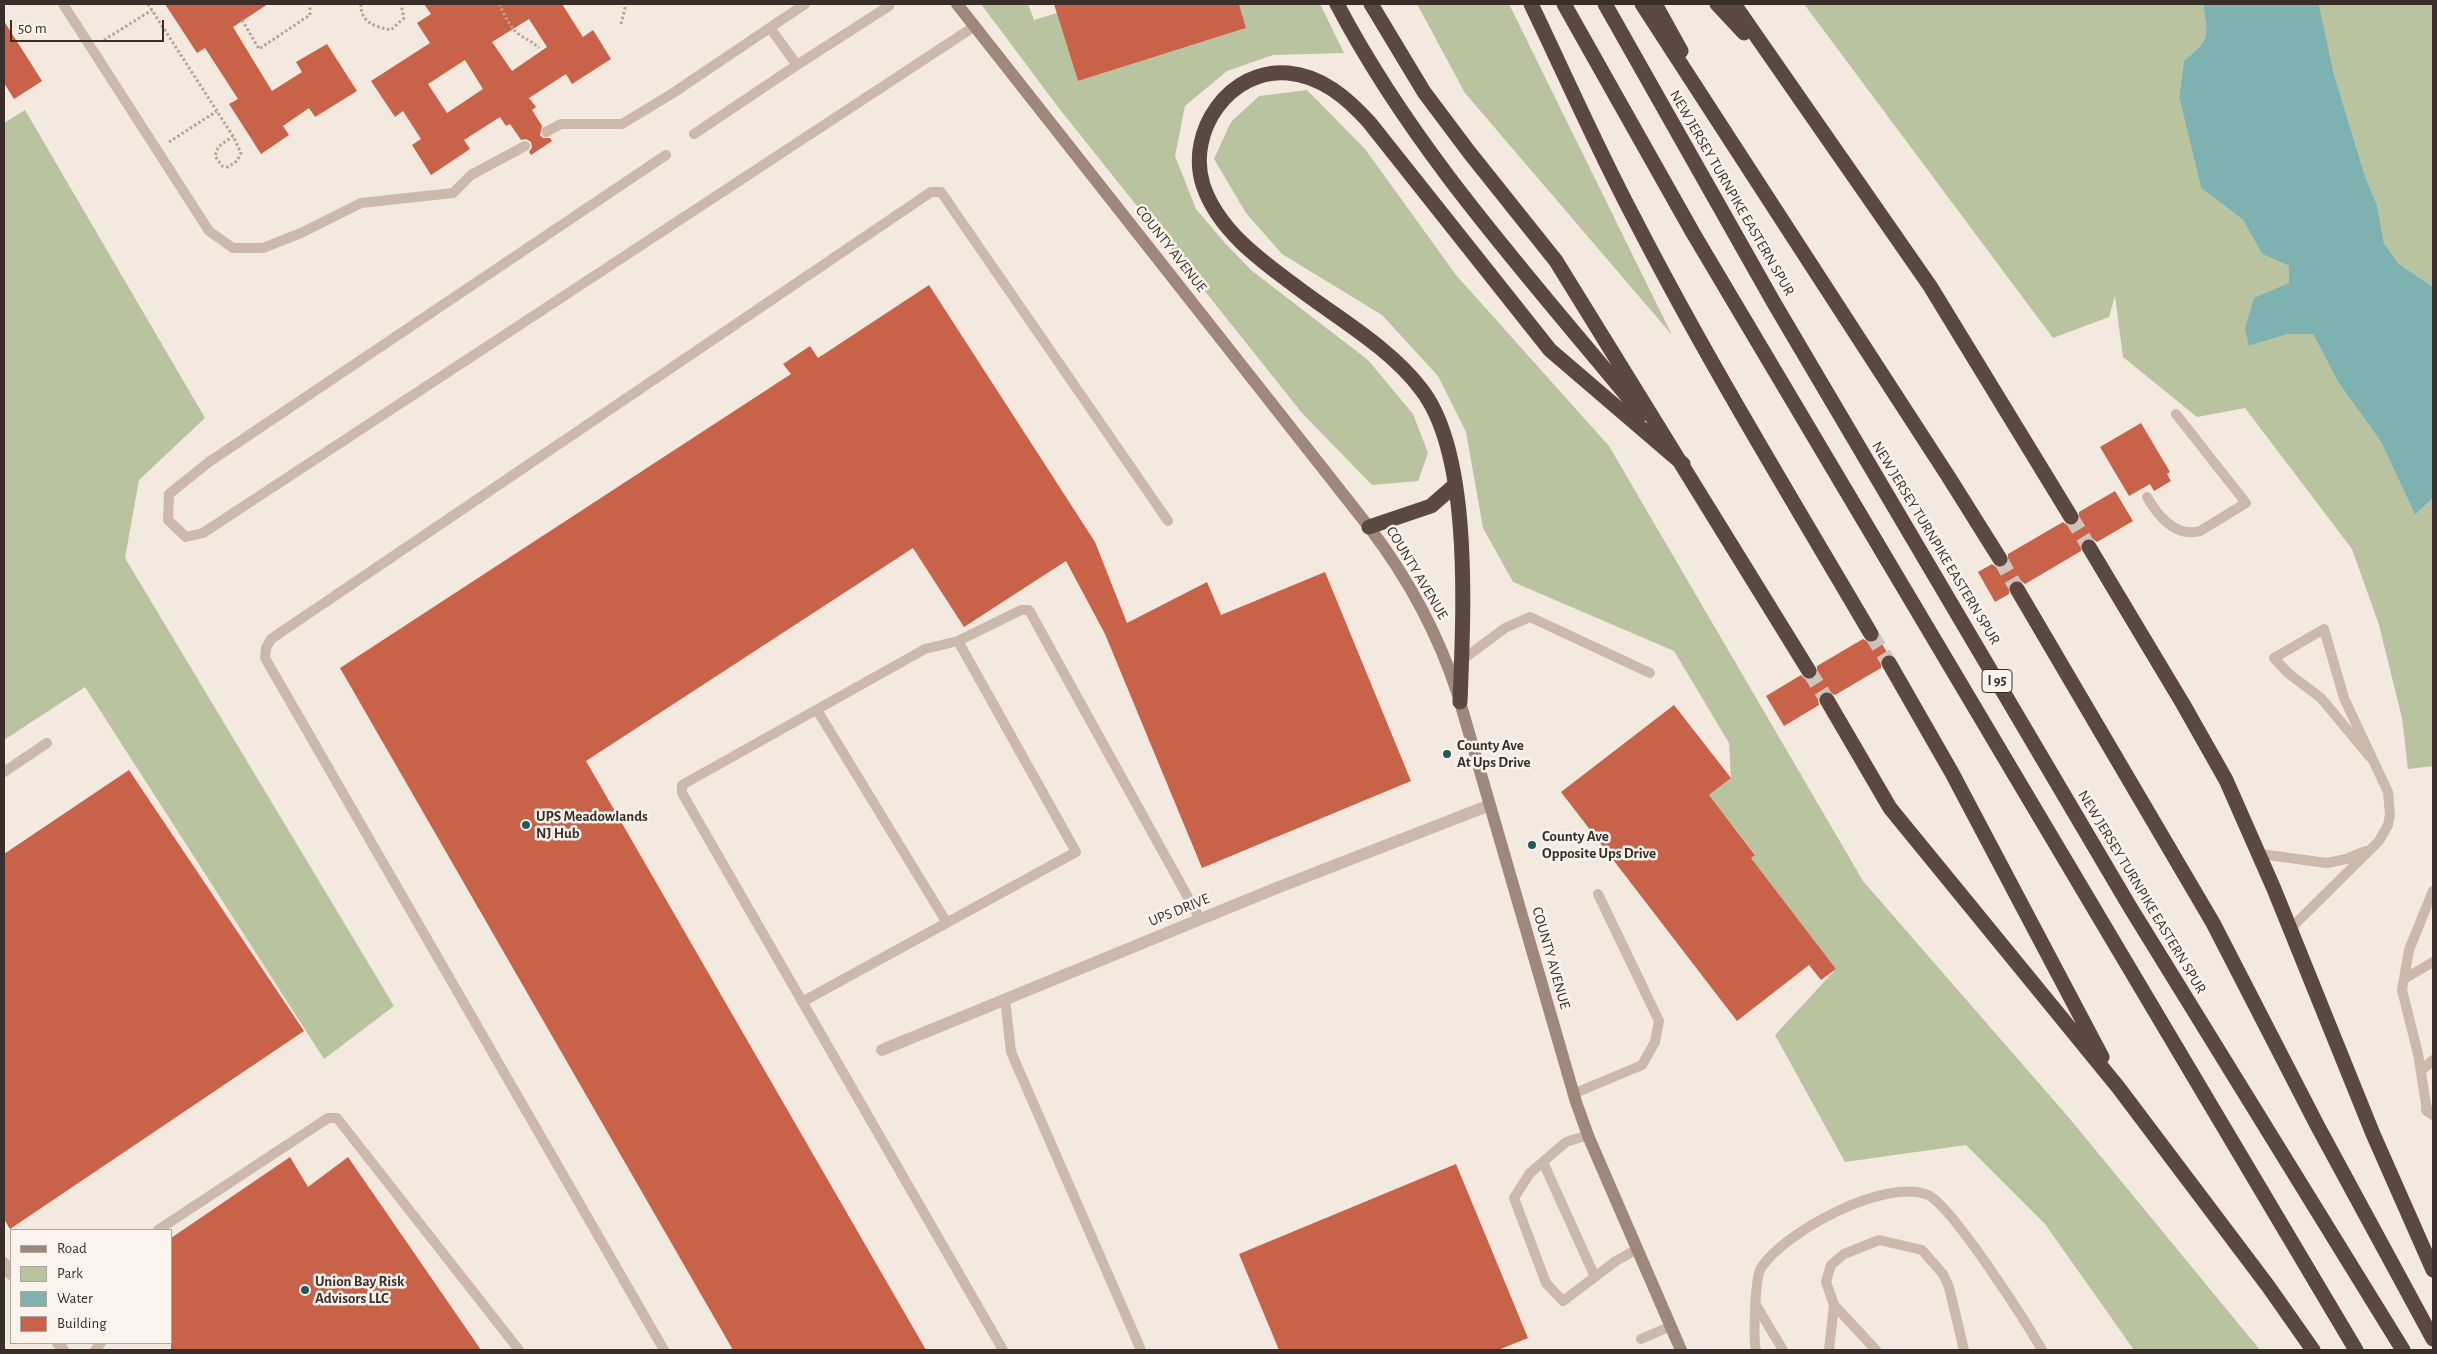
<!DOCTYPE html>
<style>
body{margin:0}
#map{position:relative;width:2437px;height:1354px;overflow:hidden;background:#f4e9df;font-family:"Alegreya Sans",sans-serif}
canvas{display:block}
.frame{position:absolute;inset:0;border:5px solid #3a2e2a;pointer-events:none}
.legend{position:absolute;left:10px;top:1229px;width:162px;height:115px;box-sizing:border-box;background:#fbf3ec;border:1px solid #aea49e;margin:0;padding:6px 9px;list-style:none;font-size:15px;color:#3a2e2a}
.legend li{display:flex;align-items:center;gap:10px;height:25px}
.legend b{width:25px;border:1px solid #aea49e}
.scale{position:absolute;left:10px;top:20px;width:154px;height:22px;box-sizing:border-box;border:2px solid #3a2e2a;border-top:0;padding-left:6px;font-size:15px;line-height:18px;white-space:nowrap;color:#3a2e2a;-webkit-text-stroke:4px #fbf3ec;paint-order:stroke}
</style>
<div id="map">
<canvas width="2437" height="1354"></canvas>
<div class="frame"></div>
<ul class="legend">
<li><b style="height:6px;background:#a0877c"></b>Road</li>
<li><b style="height:14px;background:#b9c39f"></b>Park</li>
<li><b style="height:14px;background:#7eb2b1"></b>Water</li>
<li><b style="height:14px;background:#c86249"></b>Building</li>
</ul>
<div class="scale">50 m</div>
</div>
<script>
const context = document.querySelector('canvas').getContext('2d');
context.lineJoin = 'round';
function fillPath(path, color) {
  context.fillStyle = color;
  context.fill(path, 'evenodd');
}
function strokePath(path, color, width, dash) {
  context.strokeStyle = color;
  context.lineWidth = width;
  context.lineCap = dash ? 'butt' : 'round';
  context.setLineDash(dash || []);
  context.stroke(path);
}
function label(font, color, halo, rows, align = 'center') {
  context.font = font + ' "Alegreya Sans",sans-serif';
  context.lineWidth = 5;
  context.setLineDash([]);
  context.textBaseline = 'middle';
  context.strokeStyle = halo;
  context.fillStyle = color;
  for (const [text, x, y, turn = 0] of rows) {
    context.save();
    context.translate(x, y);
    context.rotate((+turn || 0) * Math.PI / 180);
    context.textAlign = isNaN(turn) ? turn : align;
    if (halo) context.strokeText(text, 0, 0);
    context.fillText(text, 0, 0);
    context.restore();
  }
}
fillPath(new Path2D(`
 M 981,4 L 1028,4 L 1034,20 L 1057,13 L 1078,81 L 1246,28 L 1239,4 L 1320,4 L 1344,53 L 1273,55 L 1227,71 L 1185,106 L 1175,156 L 1196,209 L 1225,243 L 1251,270 L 1368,360 L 1413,414 L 1428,453 L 1418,481 L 1372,485 L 1302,413 L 1058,107 Z
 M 1417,4 L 1509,4 L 1672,335 L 1465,93 Z
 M 1804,4 L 2203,4 C 2208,38 2211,38 2184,61 L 2179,97 L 2201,188 L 2243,220 L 2262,254 L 2289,266 L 2289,283 L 2249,346 L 2288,334 L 2313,334 L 2338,382 L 2381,442 L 2415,515 L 2433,498 L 2433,766 L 2408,769 L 2402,718 L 2379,625 L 2352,549 L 2245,408 L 2197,417 L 2123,357 L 2115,296 L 2109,317 L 2053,338 Z
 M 2319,4 L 2433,4 L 2433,287 L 2398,263 L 2384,243 L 2377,205 L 2365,176 L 2334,74 Z
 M 1307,90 L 1365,149 L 1456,275 L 1609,446 L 1863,881 L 2070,1119 L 2260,1350 L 2134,1350 L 2045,1224 L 1966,1145 L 1845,1162 L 1775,1035 L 1836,969 L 1751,858 L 1755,854 L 1709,795 L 1731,778 L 1729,743 L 1674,651 L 1513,582 L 1483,528 L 1466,432 L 1438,376 L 1382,315 L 1282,254 L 1246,213 L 1214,159 L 1231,122 L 1259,96 Z
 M 25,110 L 205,418 L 139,480 L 125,558 L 394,1006 L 324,1059 L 85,687 L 4,740 L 4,123 Z`), '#b9c39f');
fillPath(new Path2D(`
 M 2203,4 L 2319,4 L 2334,74 L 2365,176 L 2377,205 L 2384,243 L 2398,263 L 2433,287 L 2433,498 L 2415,515 L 2381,442 L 2338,382 L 2313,334 L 2288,334 L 2249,346 L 2245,329 L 2254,298 L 2289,283 L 2289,266 L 2262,254 L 2243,220 L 2201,188 L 2179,97 L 2184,61 C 2211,38 2208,38 2203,4 Z`), '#7eb2b1');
fillPath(new Path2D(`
 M 165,4 L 268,4 L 233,27 L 272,91 L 302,72 L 296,62 L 327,44 L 357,91 L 315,117 L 309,108 L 283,126 L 289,135 L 261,154 L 229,104 L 238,99 L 205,48 L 197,53 Z
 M 424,4 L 562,4 L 583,37 L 593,30 L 611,59 L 572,84 L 566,74 L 529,98 L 536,107 L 532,110 L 542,126 L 540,135 L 543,138 L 550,138 L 552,141 L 531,155 L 529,152 L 532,147 L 531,142 L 526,139 L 521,140 L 510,124 L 506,126 L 500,117 L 464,140 L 470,149 L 431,175 L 412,145 L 421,139 L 403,111 L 395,117 L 371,81 L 430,43 L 417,23 L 431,14 ZM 529,19 L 547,47 L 512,71 L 492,42 ZM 465,60 L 483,89 L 447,113 L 428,84 Z
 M 1054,4 L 1239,4 L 1246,28 L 1078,81 Z
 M 4,21 L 42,81 L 14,99 L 4,83 Z
 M 929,285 L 1095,542 L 1127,623 L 1207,582 L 1221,615 L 1325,572 L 1411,781 L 1202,868 L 1105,634 L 1066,561 L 964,627 L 913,548 L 586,761 L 926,1350 L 733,1350 L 340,668 L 791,374 L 783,364 L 810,346 L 818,358 Z
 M 2141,423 L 2170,472 L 2167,474 L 2171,481 L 2154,491 L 2150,484 L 2129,496 L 2100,447 Z
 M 2115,491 L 2133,521 L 2097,542 L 2093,539 L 2085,539 L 2081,543 L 2081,551 L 2025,584 L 2021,581 L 2013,581 L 2009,585 L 2009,594 L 1995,602 L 1978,572 L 1992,564 L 1996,567 L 2005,567 L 2008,563 L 2008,554 L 2063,522 L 2067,525 L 2075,525 L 2079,521 L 2079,512 Z
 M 1863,639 L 1871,643 L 1879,639 L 1888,654 L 1881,659 L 1881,668 L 1835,695 L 1827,691 L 1822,692 L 1818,700 L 1819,705 L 1784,726 L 1766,696 L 1801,675 L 1805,679 L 1813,679 L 1817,675 L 1817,666 Z
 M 1674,705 L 1731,778 L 1709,795 L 1755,855 L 1751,858 L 1836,969 L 1821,980 L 1809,965 L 1737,1021 L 1561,792 Z
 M 129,770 L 304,1031 L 10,1229 L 4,1219 L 4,854 Z
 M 290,1157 L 308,1187 L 348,1157 L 481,1350 L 171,1350 L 171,1238 Z
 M 1456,1164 L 1528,1338 L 1498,1350 L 1279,1350 L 1239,1254 Z`), '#c86249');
strokePath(new Path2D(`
 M 2071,517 L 2089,547
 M 2000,559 L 2017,589
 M 1871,634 L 1889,663
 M 1809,671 L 1827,700`), '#cfc4bb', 15, [15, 8]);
strokePath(new Path2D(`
 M 148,4 L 233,136 L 241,153 L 237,161 L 228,167 L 222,166 L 215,156 L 218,147 L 233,136
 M 361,4 C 360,22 375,27 391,30 L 404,18 L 401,4
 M 499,4 C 504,13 508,24 516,32 C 523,38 532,41 539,48
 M 242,20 L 259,49 L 310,15 L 310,4
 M 621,24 L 626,4
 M 104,40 L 152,10
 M 169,142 L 217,111`), '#b8a295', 3, [2.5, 2.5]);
strokePath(new Path2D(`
 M 63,4 L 209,231 L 233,248 L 263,248 L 301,233 L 361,203 L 453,193 L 471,175 L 525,146
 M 770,28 L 797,65 L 889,6
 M 546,132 L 561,124 L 622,124 L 673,93 L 805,4
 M 694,134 L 797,65
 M 666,155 L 209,462 L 169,494 L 168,520 L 186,537 L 203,533 L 975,26
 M 2147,497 C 2158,516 2175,538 2200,531 L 2246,503 L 2176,414
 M 1458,663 L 1505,628 L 1530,617 L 1650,673
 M 817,710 L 947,923
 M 4,772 L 47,743
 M 2260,854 L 2327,863 L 2346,859 L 2366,851
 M 2290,929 L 2379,841 L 2388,825 L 2390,815 L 2388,792 L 2344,698 L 2324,629 L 2274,658 L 2288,673 L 2321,698 L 2370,757
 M 2404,979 L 2433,962
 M 1005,999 L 1011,1052 L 1141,1350
 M 802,1002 L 1076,852 L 958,641
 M 2421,1071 L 2433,1060
 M 1573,1094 L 1642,1065 L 1655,1042 L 1659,1021 L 1598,894
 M 2427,1110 L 2418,1054 L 2402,990 L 2409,950 L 2433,891
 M 1588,1135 L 1566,1142 L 1530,1173 L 1514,1198 L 1546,1283 L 1563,1301 L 1616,1261 L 1637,1249
 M 1543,1162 L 1595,1277
 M 158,1230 L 328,1118 L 337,1118 L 519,1350
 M 1756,1305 L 1783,1350
 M 1641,1339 L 1671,1326
 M 95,1350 L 101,1343
 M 664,1350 L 265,658 L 266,648 L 271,639 L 931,192 L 941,192 L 1168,521
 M 1003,1350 L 682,793 L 682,785 L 925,649 L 958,641 L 1021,610 L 1029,610 L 1200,919
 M 1756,1350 C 1753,1339 1755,1277 1761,1268 C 1784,1232 1886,1177 1928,1195 C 1952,1206 2026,1322 2042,1350
 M 1829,1350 L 1834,1305
 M 1876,1350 L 1834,1305 L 1826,1282 L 1831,1265 L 1844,1254 L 1879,1240 L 1922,1250 L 1943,1274 L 1949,1287 L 1964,1350`), '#ccb9ab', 10);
strokePath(new Path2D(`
 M 882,1050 L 1274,889 L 1490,805
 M 2427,1110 L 2433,1114
 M 4,1263 L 11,1274
 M 58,1343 L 63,1350`), '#ccb9ab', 12);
strokePath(new Path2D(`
 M 957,4 L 1369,527 C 1408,578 1438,633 1458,695 L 1576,1102 L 1589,1138 L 1681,1350`), '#a0877c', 12);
strokePath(new Path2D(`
 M 1337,4 C 1416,155 1535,283 1642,414
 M 1371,4 L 1424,92 L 1469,152 L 1556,261 L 1809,671
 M 1531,4 C 1565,75 1597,148 1634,218 C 1707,360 1790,496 1871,634
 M 1564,4 L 1693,233 L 2356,1350
 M 1605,4 L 1774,303 L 2130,907 L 2403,1350
 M 1642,4 L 1948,476 L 2000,559
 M 1655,4 L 1681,51
 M 1717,4 L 1744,33
 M 1734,4 L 1930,286 L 2071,517
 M 1369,527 L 1431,506 L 1455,485
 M 2089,547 L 2183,704 L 2226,780 L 2274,889 L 2373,1134 L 2433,1270
 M 2017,589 L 2213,923 L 2317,1125 L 2433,1339
 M 1889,663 L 1952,773 L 2102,1057
 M 1827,700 L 1890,808 L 2118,1087 L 2268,1286 L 2313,1350
 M 1460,702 C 1463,619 1473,455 1421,389 C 1390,348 1339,319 1298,288 C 1261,261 1218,230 1203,185 C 1186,131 1230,68 1288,73 C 1322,76 1347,98 1369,122 L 1550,350 L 1683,464`), '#5b4841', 15);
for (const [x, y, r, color] of [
 [1447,754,5,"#1e5b5d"],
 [526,825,5,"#1e5b5d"],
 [1532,845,5,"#1e5b5d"],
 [305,1290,5,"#1e5b5d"]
]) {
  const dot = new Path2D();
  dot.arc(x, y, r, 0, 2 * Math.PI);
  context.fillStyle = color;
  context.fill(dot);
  strokePath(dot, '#fbf3ec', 2);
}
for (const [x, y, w] of [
 [1997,681,30]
]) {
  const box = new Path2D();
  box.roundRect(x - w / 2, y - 11.5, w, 23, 4);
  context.fillStyle = '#fbf3ec';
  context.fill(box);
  strokePath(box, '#3a2e2a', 1);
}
label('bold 14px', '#3a2e2a', null, [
 ["I 95",1997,681]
]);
label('15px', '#3a2e2a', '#fbf3ec', [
 ["NEW JERSEY TURNPIKE EASTERN SPUR",1732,193,60],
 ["COUNTY AVENUE",1171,249,52],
 ["NEW JERSEY TURNPIKE EASTERN SPUR",1936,543,59],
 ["COUNTY AVENUE",1417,573,59],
 ["NEW JERSEY TURNPIKE EASTERN SPUR",2142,892,59],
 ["UPS DRIVE",1179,910,-22],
 ["COUNTY AVENUE",1551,958,74]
]);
label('bold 15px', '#3a2e2a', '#fbf3ec', [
 ["County Ave",1457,745],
 ["At Ups Drive",1457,762],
 ["UPS Meadowlands",536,816],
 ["NJ Hub",536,833],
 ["County Ave",1542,836],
 ["Opposite Ups Drive",1542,853],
 ["Union Bay Risk",315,1281],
 ["Advisors LLC",315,1298]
], 'left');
</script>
